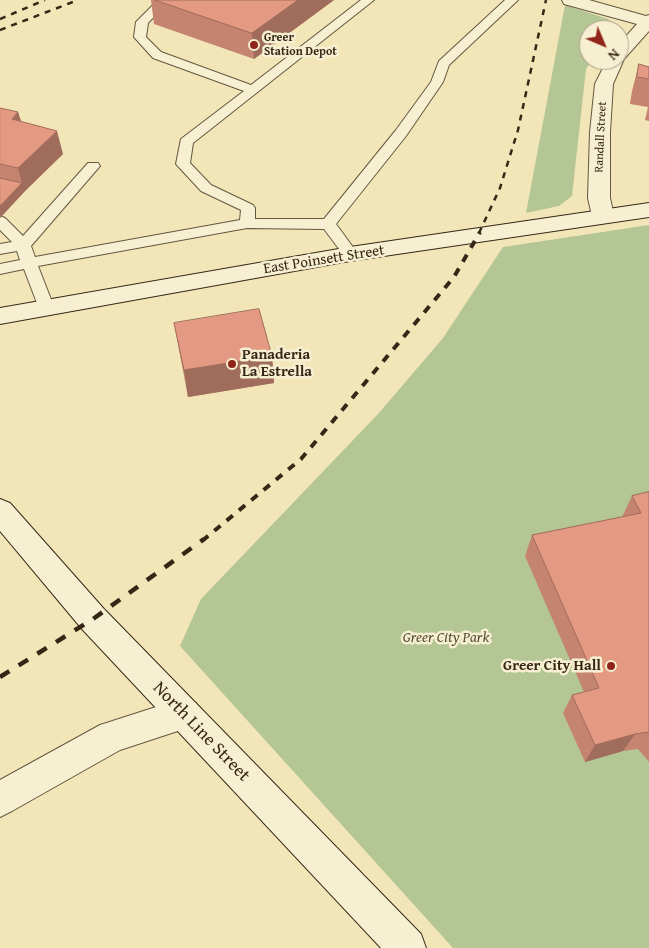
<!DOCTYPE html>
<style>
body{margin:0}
#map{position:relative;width:649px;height:948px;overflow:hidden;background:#f2e6b9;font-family:"Gentium Book Plus",serif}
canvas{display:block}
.north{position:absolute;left:579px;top:20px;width:50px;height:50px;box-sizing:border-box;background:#f7efd2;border:1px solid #a99f87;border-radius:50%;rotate:135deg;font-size:14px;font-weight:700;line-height:20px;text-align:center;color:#352716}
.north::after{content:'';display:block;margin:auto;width:18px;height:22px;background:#8f2418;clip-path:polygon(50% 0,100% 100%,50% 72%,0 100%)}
</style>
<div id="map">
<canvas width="649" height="948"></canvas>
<div class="north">N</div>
</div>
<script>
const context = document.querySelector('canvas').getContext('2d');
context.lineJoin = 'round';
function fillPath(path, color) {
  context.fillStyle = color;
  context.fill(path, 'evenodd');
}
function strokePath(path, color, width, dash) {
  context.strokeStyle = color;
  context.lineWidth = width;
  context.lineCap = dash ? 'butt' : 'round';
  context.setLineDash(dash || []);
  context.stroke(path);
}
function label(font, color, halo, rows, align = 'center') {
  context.font = font + ' "Gentium Book Plus",serif';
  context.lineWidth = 5;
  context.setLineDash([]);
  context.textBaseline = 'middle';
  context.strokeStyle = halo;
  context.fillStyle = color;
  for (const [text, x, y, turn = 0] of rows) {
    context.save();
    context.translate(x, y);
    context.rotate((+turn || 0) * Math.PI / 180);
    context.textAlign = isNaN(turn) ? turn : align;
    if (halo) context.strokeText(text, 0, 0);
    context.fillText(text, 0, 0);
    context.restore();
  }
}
fillPath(new Path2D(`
 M 565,5 L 608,19 L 619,28 L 619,31 L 589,30 L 589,60 L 592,60 L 586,69 L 572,196 L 559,206 L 526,213 Z
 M 649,225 L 649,948 L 453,948 L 180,646 L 201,599 L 378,414 L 443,338 L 503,247 Z`), '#b4c694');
const service = new Path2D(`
 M 158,0 L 170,0 L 148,23 L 146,37 L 161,52 L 251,85 L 361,0 L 374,0 L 193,143 L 190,163 L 211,185 L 253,205 L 255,208 L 255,219 L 324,219 L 396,130 L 431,82 L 439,61 L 505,0 L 518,0 L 449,65 L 443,82 L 406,136 L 336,224 L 358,254 L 355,257 L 345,257 L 324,229 L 247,228 L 38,266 L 54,307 L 52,311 L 46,312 L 40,311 L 24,269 L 0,274 L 0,264 L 20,260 L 17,251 L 0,254 L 0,244 L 12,242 L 0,230 L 0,216 L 5,218 L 23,236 L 88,163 L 98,163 L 100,166 L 31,246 L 35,257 L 240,220 L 241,210 L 201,191 L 176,164 L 181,139 L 244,91 L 153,58 L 134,37 L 136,22 Z`);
const minor = new Path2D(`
 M 562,0 L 589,0 L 646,16 L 649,15 L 649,31 L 624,59 L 613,84 L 610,132 L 610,198 L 614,216 L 611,221 L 603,223 L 595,221 L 592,216 L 588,198 L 590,132 L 595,84 L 607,60 L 619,60 L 619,44 L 637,24 L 564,4 Z
 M 184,698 L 196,703 L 201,714 L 196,725 L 120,750 L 12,811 L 0,817 L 0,780 L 100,725 Z`);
const secondary = new Path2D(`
 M 649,203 L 649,217 L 350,261 L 0,324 L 0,308 L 350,247 Z
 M 0,499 L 10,503 L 104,609 L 421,934 L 426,948 L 381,948 L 82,629 L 0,531 Z`);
strokePath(service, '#64573f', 2);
strokePath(minor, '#64573f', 2);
strokePath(secondary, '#352716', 2);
fillPath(service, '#f7efd2');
fillPath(minor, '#f7efd2');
fillPath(secondary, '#f7efd2');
strokePath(new Path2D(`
 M 0,19 L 45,0
 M 0,30 L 78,0
 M 479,233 L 500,188 L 518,130 L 546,0`), '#352716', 2.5, [6, 6]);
strokePath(new Path2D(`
 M 202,541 L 301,459 L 454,277 L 480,232`), '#352716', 4, [8, 8]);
strokePath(new Path2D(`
 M 0,677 L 93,619 L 204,539`), '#352716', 4.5, [11, 11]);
fillPath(new Path2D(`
 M 151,0 L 334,0 L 254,59 L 154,24 Z
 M 639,64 L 649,67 L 649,121 L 645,120 L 648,107 L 630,104 L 632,91 Z
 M 0,108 L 18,112 L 21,121 L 63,154 L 25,191 L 0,218 Z
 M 174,323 L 272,356 L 274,383 L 188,397 Z
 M 649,492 L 649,762 L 638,749 L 623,751 L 585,762 L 563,713 L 572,695 L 584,692 L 525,556 L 532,535 L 622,517 L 632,496 Z`), '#c48470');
fillPath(new Path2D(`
 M 298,0 L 334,0 L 254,59 L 252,33 Z
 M 18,112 L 25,135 L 12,119 Z
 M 57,131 L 63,154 L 25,191 L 0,218 L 0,206 L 22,183 L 18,168 Z
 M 272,356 L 274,383 L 188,397 L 184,370 Z
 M 635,734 L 623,751 L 585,762 L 595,745 Z`), '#a06c5b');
const building = new Path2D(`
 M 155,0 L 298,0 L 252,33 Z
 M 639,64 L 649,67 L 649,79 L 637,77 Z
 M 0,108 L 18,112 L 12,119 L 57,131 L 18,168 L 0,164 Z
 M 0,178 L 22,183 L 0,206 Z
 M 259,309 L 272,356 L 184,370 L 174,323 Z
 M 649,492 L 649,732 L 635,734 L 595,745 L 572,695 L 599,688 L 532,535 L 641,513 L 632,496 Z`);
fillPath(building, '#e49a82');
strokePath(building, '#a06c5b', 1);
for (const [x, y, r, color] of [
 [254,45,5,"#8f2418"],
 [232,364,5,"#8f2418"],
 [611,666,5,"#8f2418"]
]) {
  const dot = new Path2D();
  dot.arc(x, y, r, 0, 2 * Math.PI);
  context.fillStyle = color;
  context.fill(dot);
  strokePath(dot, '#f7efd2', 2);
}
label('bold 12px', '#352716', '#f7efd2', [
 ["Greer",264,38],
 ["Station Depot",264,52]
], 'left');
label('12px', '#352716', '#f7efd2', [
 ["Randall Street",601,137,-87]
]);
label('15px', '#352716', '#f7efd2', [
 ["East Poinsett Street",324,260,-9]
]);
label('bold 15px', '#352716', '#f7efd2', [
 ["Panaderia",242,355],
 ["La Estrella",242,372],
 ["Greer City Hall",601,666,"right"]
], 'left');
label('italic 15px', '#554f36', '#f7efd2', [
 ["Greer City Park",446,638]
]);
label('18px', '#352716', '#f7efd2', [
 ["North Line Street",201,732,46]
]);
</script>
